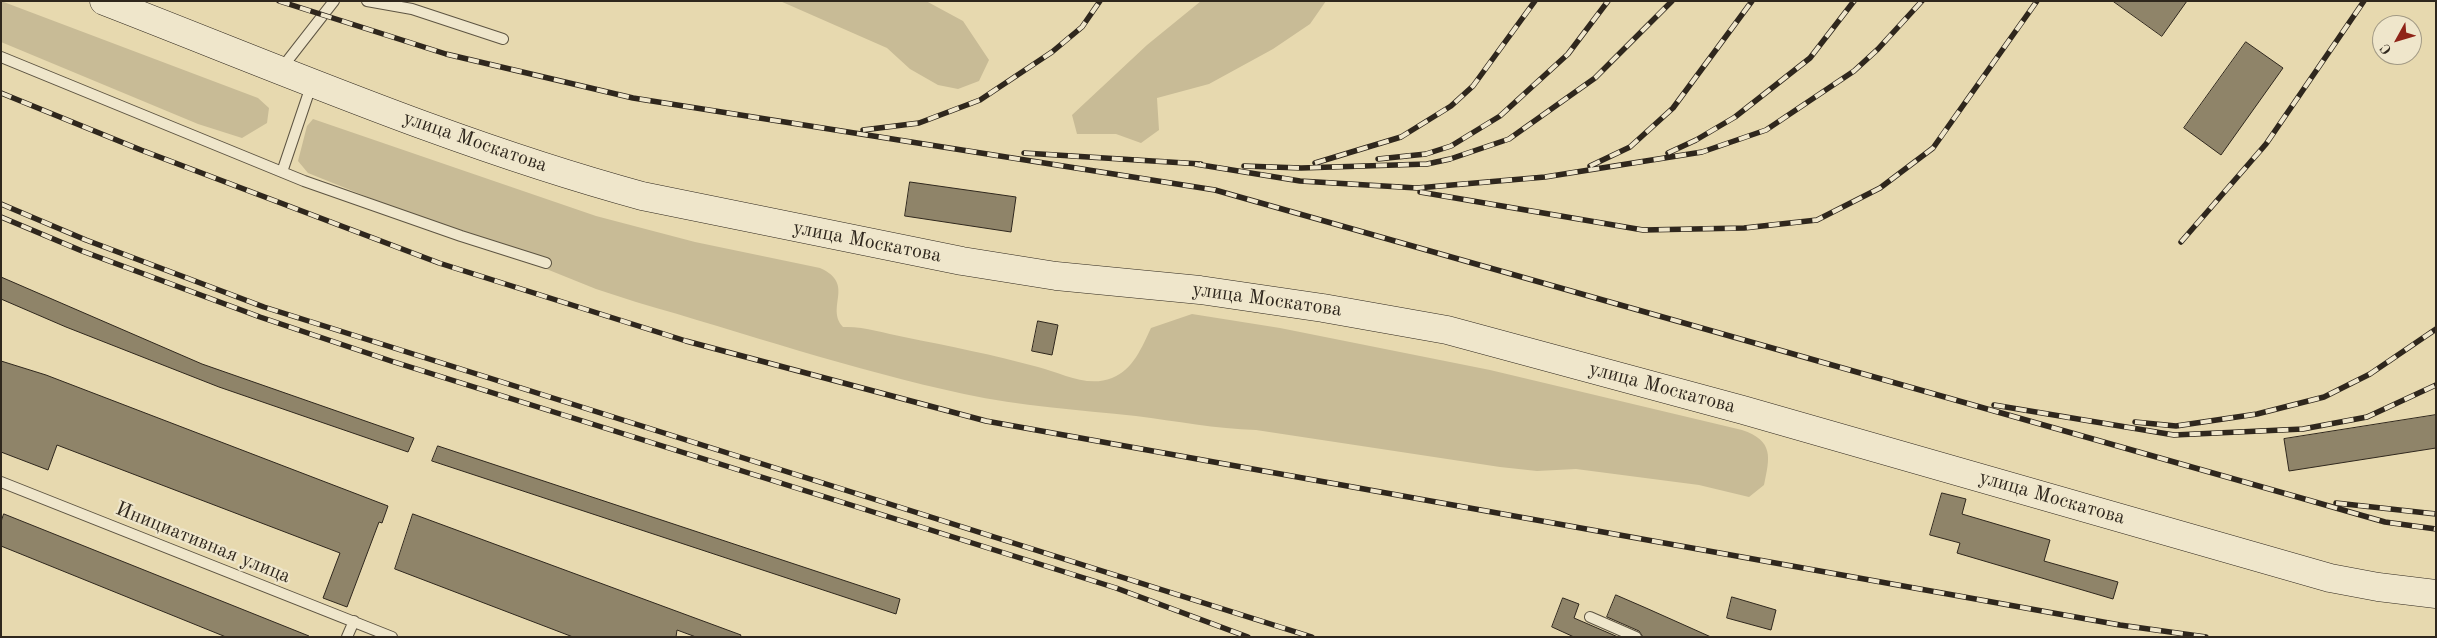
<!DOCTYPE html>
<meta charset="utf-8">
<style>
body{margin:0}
#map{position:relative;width:2437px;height:638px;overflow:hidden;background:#e7d9af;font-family:"Old Standard TT",serif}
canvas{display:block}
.frame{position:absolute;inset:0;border:2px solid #2f271d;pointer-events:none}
.north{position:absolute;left:2372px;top:15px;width:50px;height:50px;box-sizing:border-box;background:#efe6cb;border:1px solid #a29a85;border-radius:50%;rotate:231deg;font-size:14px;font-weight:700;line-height:20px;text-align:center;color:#2f271d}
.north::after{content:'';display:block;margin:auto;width:18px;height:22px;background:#8f2418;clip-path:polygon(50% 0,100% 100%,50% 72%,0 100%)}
</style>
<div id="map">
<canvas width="2437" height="638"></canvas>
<div class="frame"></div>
<div class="north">С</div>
</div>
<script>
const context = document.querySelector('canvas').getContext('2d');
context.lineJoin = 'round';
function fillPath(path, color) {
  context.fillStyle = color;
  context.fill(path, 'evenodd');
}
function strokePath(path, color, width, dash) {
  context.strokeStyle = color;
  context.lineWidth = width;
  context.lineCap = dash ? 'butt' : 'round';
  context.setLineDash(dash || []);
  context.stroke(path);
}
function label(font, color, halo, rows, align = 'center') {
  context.font = font + ' "Old Standard TT",serif';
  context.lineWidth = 4.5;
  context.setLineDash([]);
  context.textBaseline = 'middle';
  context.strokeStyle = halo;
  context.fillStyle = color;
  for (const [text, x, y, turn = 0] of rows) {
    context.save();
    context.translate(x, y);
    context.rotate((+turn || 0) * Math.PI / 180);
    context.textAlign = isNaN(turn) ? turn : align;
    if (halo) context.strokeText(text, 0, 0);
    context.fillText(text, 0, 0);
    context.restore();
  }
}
fillPath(new Path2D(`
 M 1,1 L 258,98 L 269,108 L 267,123 L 242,138 L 198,124 L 1,42 Z
 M 780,1 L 926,1 L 963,21 L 989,60 L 979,81 L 958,89 L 938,85 L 910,69 L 887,48 Z
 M 1201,1 L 1326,1 L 1310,24 L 1273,49 L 1209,84 L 1157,98 L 1159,130 L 1141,143 L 1116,134 L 1077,134 L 1072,115 L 1147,45 Z
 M 313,119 L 596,216 L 695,242 L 820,268 C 856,284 825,307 843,327 C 863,326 884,333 904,337 C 949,346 994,355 1038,367 C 1062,373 1087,388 1112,378 C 1133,370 1142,347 1151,328 L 1192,314 L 1280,328 L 1490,370 L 1742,430 C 1774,441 1770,457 1764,485 L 1749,497 L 1699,485 L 1576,469 L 1537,471 L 1500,467 L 1256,430 C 1216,429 1176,421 1136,416 C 1078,410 1021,406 964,394 C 853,370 744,333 636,302 L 596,289 L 308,173 L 298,161 L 307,126 Z`), '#c8bb96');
const building = new Path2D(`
 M 2113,1 L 2187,1 L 2162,36 Z
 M 2246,42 L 2283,68 L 2221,155 L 2184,128 Z
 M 910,182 L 1016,197 L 1011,232 L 905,216 Z
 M 1,277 L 202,364 L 414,438 L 408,452 L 219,387 L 66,327 L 1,299 Z
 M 1038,321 L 1058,325 L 1052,355 L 1032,351 Z
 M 1,361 L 46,375 L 388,506 L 382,523 L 379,522 L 347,607 L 323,598 L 340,553 L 57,445 L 48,470 L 1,452 Z
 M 2436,415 L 2436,448 L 2289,471 L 2284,439 Z
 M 438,446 L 900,599 L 896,614 L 432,461 Z
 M 1942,493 L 1966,499 L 1962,514 L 2050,540 L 2044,561 L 2118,582 L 2113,599 L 1957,553 L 1960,543 L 1930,535 Z
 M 4,514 L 309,636 L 309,637 L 226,637 L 1,546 L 1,522 Z
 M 413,514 L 741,635 L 740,637 L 696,637 L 677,630 L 676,637 L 573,637 L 395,569 Z
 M 1616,595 L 1646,608 L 1711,637 L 1643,637 L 1639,631 L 1607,617 Z
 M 1732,597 L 1776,610 L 1771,630 L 1727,618 Z
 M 1563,598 L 1579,604 L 1574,618 L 1618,637 L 1574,637 L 1552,627 Z`);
fillPath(building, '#8f8469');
strokePath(building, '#2f271d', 1);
const service = new Path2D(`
 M 367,1 L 412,9 L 503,39
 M 1,57 L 304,181 L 461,236 L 546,263
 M 281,69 L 334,1
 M 282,172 L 312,83
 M 1,482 L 392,637
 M 1590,617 L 1636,637
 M 347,637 L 354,621`);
const secondary = new Path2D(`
 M 104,1 C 282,70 458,146 642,196 L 962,261 L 1056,276 L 1200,290 L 1323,308 L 1447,330 L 1743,410 L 2330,578 L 2378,587 L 2436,594`);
strokePath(service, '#5d5442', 12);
strokePath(secondary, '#2f271d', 29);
strokePath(service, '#efe6cb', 10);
strokePath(secondary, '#efe6cb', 28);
const rail = new Path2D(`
 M 279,1 L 446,54 L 633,98 L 1215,190 L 2301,498 L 2385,522 L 2436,529
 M 1,93 L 141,150 L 439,263 L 686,341 L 986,421 L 2120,625 L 2206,637
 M 863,130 L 919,123 L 980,100 L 1052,52 L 1082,27 L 1100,1
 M 1024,153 L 1201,164
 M 1668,153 L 1696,140 L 1735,117 L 1810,58 L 1854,1
 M 1378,159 L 1426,154 L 1451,146 L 1500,116 L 1568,54 L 1608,1
 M 1315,163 L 1401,137 L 1451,106 L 1473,86 L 1535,1
 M 1195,164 L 1300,181 L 1417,188 L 1545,177 L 1702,152 L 1766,130 L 1854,71 L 1878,49 L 1922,1
 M 1244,166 L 1301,168 L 1427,164 L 1450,159 L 1509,139 L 1595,78 L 1672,1
 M 1590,166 L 1630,147 L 1673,108 L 1752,1
 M 1420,192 L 1643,230 L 1744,228 L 1817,220 L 1880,188 L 1933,148 L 2037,1
 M 1,204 L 86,240 L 264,307 L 1312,637
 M 1,217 L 82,251 L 260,317 L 391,361 L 1116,588 L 1248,637
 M 2181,242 L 2266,144 L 2364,1
 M 1994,405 L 2174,435 L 2303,429 L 2367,417 L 2436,385
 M 2135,422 L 2176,426 L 2257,414 L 2324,397 L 2370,374 L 2436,329
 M 2336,503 L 2436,514`);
strokePath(rail, '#2f271d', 5.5);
strokePath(rail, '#efe6cb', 4, [11]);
label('20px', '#2f271d', '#efe6cb', [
 ["улица Москатова",475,142,19],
 ["улица Москатова",867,242,11],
 ["улица Москатова",1267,300,8],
 ["улица Москатова",1662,388,15],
 ["улица Москатова",2052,498,16],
 ["Инициативная улица",203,543,22]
]);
</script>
